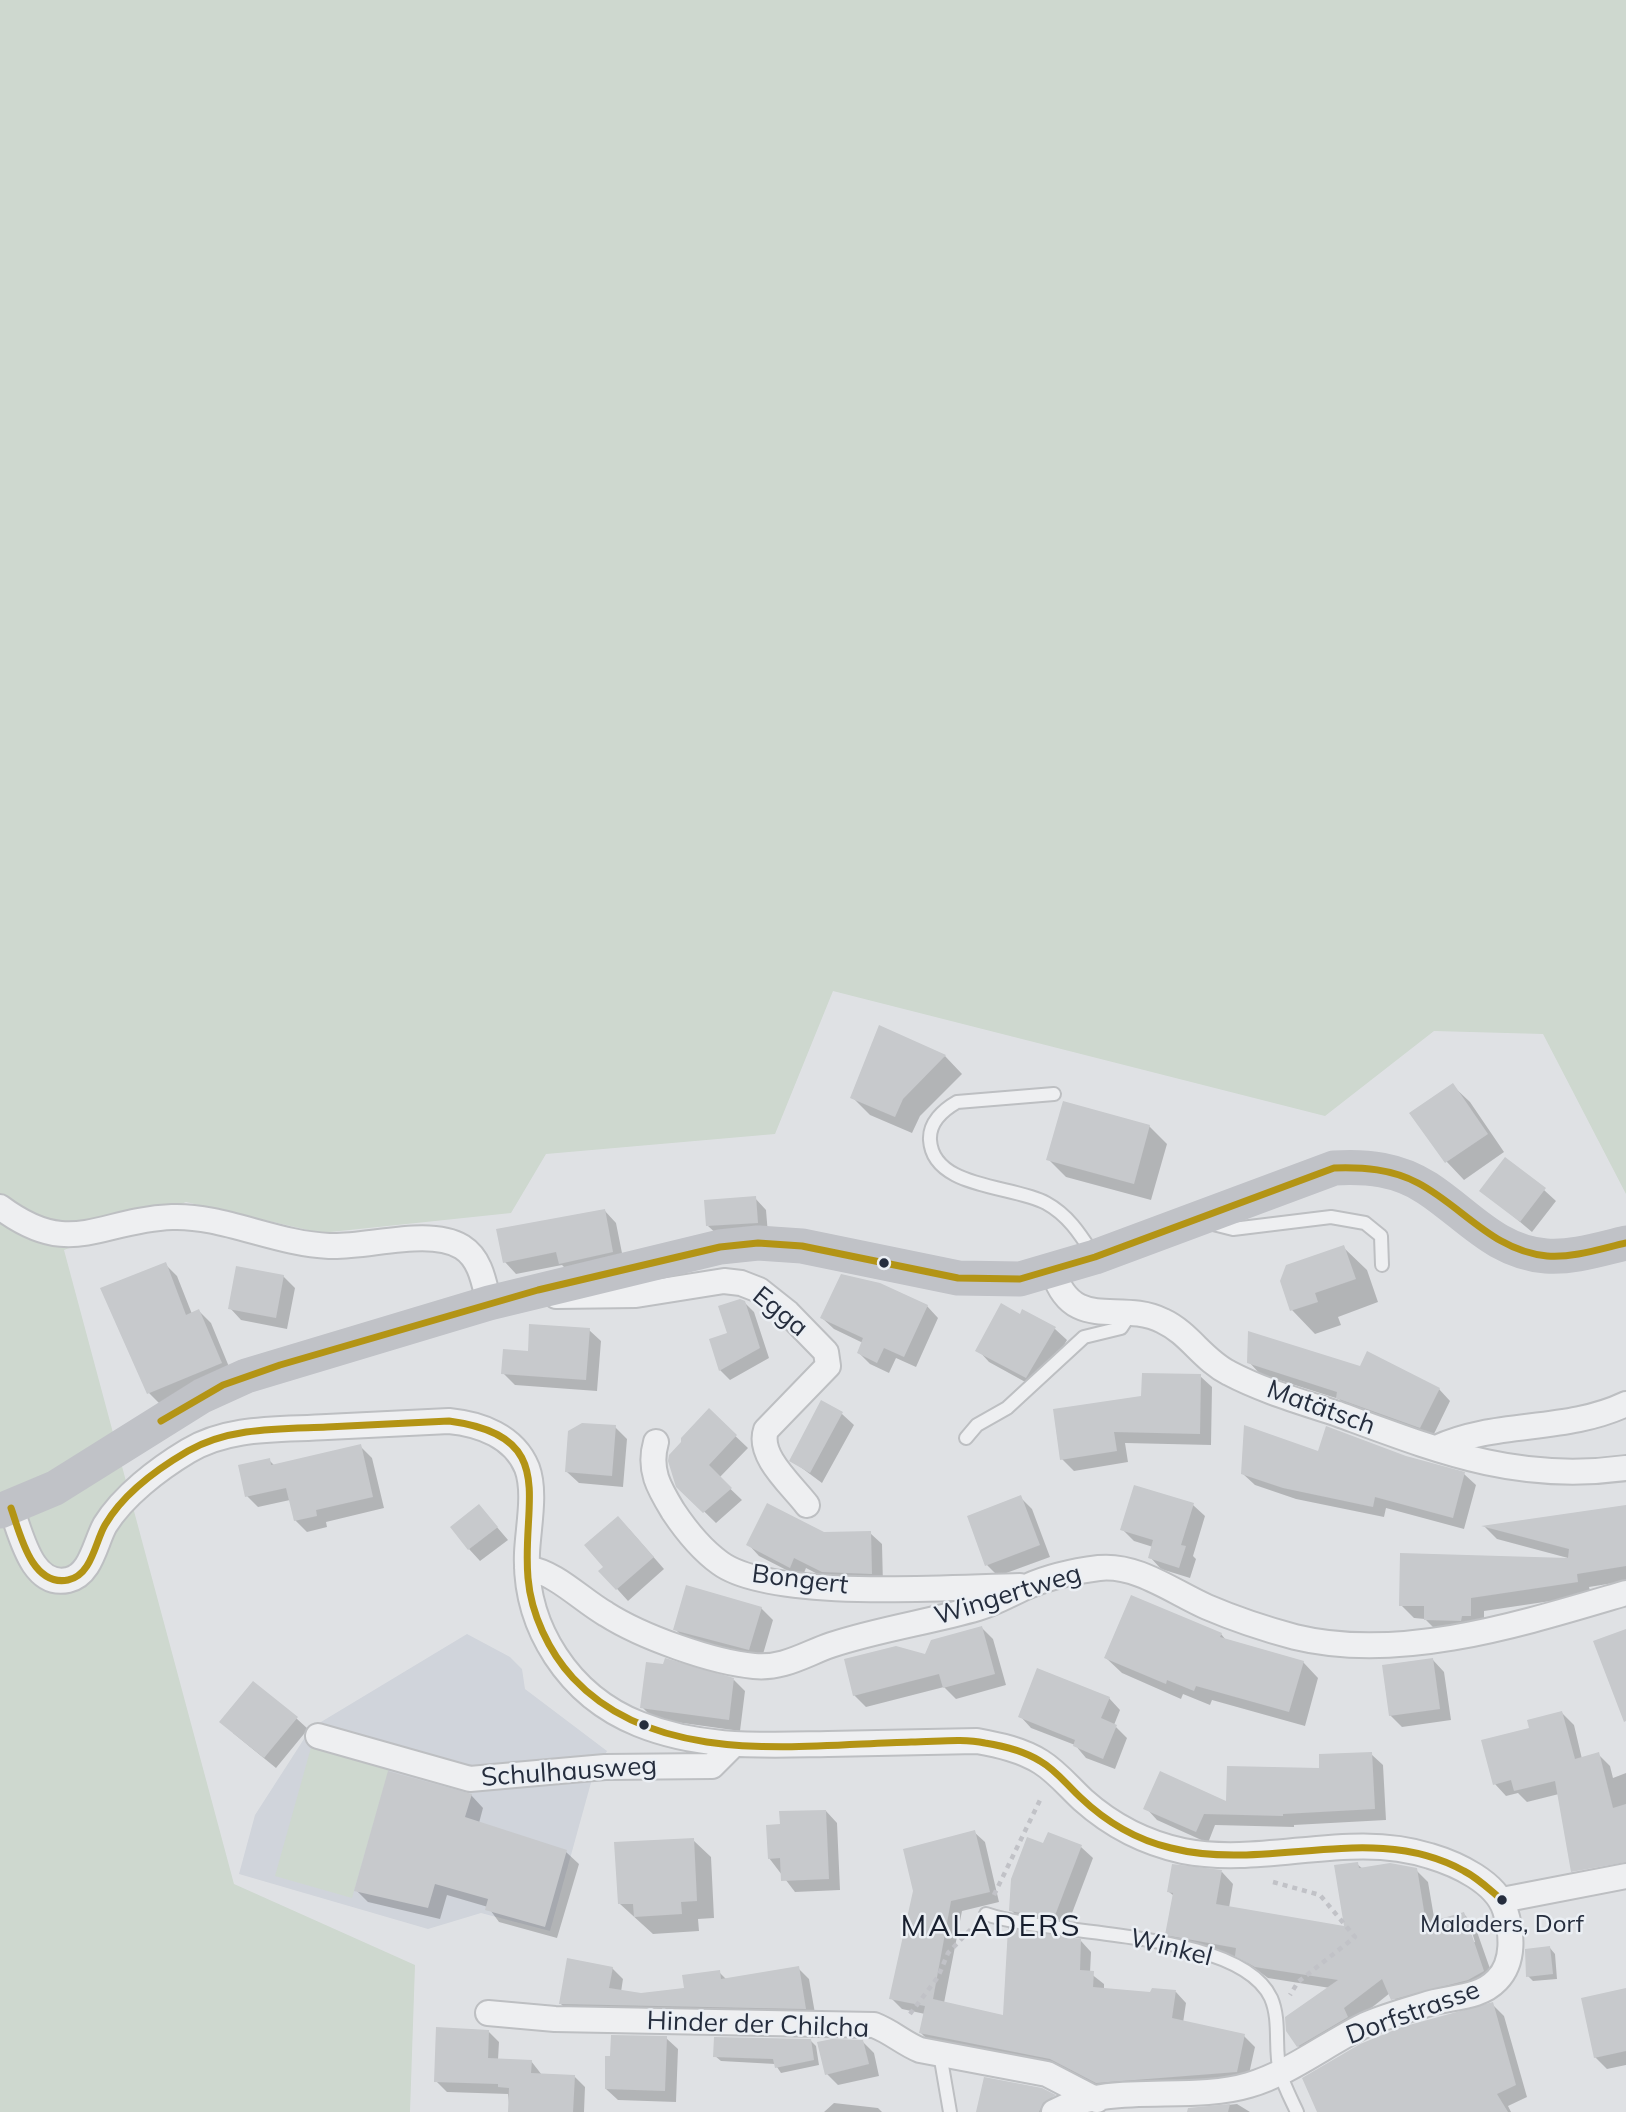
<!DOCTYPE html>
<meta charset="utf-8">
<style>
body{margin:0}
canvas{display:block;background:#dfe1e4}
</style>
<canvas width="1626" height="2112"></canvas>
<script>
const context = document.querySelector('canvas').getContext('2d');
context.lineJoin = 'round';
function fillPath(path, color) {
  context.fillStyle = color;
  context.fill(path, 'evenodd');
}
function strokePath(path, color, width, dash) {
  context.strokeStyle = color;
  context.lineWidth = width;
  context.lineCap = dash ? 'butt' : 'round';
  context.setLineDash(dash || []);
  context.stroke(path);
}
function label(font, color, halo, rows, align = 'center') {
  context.font = font + ' Mulish,sans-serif';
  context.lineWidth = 5;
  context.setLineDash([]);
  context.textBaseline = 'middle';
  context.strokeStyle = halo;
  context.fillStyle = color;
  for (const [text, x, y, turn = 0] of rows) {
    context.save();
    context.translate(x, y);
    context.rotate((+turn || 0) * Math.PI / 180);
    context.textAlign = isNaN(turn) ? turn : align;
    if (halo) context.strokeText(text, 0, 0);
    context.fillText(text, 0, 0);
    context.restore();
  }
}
fillPath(new Path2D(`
 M 467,1634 L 510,1657 L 522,1669 L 525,1689 L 607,1751 L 592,1779 L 550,1931 L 481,1913 L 428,1929 L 239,1874 L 255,1815 L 311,1728 Z`), '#d0d4db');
fillPath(new Path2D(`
 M 0,0 L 1626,0 L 1626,1194 L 1543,1034 L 1434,1031 L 1325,1116 L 833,991 L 775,1134 L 546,1154 L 511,1213 L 321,1233 L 186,1202 L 64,1250 L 234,1884 L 415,1965 L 410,2112 L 0,2112 Z
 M 312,1744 L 390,1766 L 352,1898 L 275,1876 Z`), '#ced8cf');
fillPath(new Path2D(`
 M 945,1056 L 962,1074 L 920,1116 L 912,1133 L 870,1115 L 852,1097 Z
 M 1452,1085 L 1470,1102 L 1504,1152 L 1464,1180 L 1447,1162 L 1412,1113 Z
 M 1149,1126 L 1167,1144 L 1151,1200 L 1066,1177 L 1048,1159 Z
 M 1482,1190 L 1544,1190 L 1556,1201 L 1532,1232 Z
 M 755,1198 L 766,1210 L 768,1234 L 720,1237 L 708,1226 Z
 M 605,1211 L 616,1223 L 624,1263 L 572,1275 L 562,1265 L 516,1274 L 505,1262 Z
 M 1343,1247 L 1367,1270 L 1378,1302 L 1338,1317 L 1341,1325 L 1315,1334 L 1292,1310 L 1282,1281 Z
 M 165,1264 L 177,1276 L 192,1314 L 199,1311 L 211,1323 L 232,1374 L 160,1404 L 149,1393 Z
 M 283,1276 L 295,1288 L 287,1329 L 241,1320 L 230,1308 Z
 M 744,1302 L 754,1312 L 769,1358 L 730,1380 L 720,1370 L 729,1335 Z
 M 927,1306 L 938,1318 L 916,1367 L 896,1358 L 889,1373 L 870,1364 L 859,1353 L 863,1343 L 834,1329 L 822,1318 Z
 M 1023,1312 L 1055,1329 L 1067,1340 L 1038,1389 L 989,1362 L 978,1350 Z
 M 589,1330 L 601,1341 L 597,1391 L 515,1385 L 503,1373 L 529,1353 Z
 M 1249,1362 L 1361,1368 L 1439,1389 L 1450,1401 L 1432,1438 L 1349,1409 L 1339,1399 L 1260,1374 Z
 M 1200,1376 L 1212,1387 L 1211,1445 L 1125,1443 L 1128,1462 L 1074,1471 L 1062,1459 L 1143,1397 Z
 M 821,1402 L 842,1414 L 854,1425 L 822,1483 L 791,1460 Z
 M 709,1411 L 748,1448 L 719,1478 L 742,1500 L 716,1523 L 678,1486 Z
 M 615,1427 L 627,1439 L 623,1487 L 579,1483 L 567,1472 Z
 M 360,1446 L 372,1458 L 384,1508 L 326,1522 L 327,1527 L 307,1532 L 295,1520 L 290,1500 L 258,1507 L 247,1496 L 269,1460 L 275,1466 Z
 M 1320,1453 L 1405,1457 L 1464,1474 L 1476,1485 L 1464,1529 L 1386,1508 L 1384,1517 L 1296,1499 L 1255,1485 L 1243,1474 Z
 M 1020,1497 L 1032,1509 L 1050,1557 L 998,1576 L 987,1565 Z
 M 1193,1505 L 1205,1516 L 1193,1556 L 1196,1559 L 1190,1578 L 1161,1569 L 1150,1557 L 1153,1547 L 1134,1541 L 1122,1529 Z
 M 479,1506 L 508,1540 L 480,1561 L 469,1549 Z
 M 1626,1506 L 1626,1581 L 1589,1587 L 1591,1595 L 1484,1611 L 1484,1629 L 1439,1633 L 1425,1619 L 1414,1618 L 1401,1605 L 1568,1558 L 1497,1539 L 1485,1527 Z
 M 629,1529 L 664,1569 L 628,1601 L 601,1571 Z
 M 870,1533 L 882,1544 L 883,1585 L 835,1583 L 806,1568 L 802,1578 L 759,1556 L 748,1544 Z
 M 761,1608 L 773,1620 L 761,1661 L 687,1641 L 675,1629 Z
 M 982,1628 L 993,1639 L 1006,1685 L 956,1699 L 944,1687 L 866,1707 L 854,1695 Z
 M 1221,1634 L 1226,1640 L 1303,1662 L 1318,1678 L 1305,1726 L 1212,1700 L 1210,1705 L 1183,1694 L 1181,1699 L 1122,1673 L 1106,1658 Z
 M 1433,1660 L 1444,1672 L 1451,1720 L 1402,1727 L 1390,1715 Z
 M 734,1680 L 745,1691 L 740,1731 L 654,1719 L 642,1707 Z
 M 1109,1698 L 1120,1710 L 1114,1725 L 1127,1738 L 1115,1769 L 1086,1758 L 1075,1745 L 1031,1728 L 1020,1716 Z
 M 1562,1713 L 1574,1725 L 1582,1759 L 1598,1754 L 1610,1766 L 1613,1778 L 1626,1773 L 1626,1841 L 1559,1794 L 1527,1802 L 1518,1793 L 1506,1796 L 1495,1784 L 1531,1729 Z
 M 296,1718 L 308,1729 L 276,1768 L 233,1733 Z
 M 1371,1754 L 1383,1765 L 1386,1820 L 1294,1825 L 1294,1827 L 1215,1825 L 1208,1843 L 1157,1820 L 1146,1808 L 1228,1803 Z
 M 471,1795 L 483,1808 L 479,1823 L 566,1852 L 579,1864 L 557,1938 L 499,1922 L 488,1907 L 447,1895 L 440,1919 L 368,1902 L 356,1890 Z
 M 826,1811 L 837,1823 L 840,1890 L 795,1892 L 769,1858 L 781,1826 Z
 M 974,1832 L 985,1842 L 999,1902 L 962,1911 L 944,2003 L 1004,2017 L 1081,1941 L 1091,1952 L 1090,1973 L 1104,1984 L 1104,1990 L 1152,1994 L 1176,1992 L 1186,2003 L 1183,2023 L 1244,2036 L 1255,2047 L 1247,2083 L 1108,2093 L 931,2043 L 920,2032 L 925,2014 L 902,2009 L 891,1998 Z
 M 693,1840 L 711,1857 L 714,1918 L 698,1919 L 699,1931 L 653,1934 L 620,1904 Z
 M 1044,1845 L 1081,1847 L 1093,1858 L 1066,1929 L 1023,1922 L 1011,1910 Z
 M 1357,1864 L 1363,1869 L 1416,1870 L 1428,1882 L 1435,1923 L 1464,1914 L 1475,1926 L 1495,1983 L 1404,2010 L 1390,1993 L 1310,2057 L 1298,2046 L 1330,1988 L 1268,1978 L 1239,1957 L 1179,1946 L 1167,1934 L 1174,1896 L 1169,1892 L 1222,1872 L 1233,1884 L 1229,1908 L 1346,1928 ZM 1466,1926 L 1470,1926 L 1475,1942 L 1471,1943 Z
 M 1550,1948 L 1555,1954 L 1557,1979 L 1533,1981 L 1528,1976 Z
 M 612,1968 L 623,1979 L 621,1992 L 641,1995 L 686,1990 L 719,1972 L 726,1979 L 798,1968 L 809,1979 L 816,2019 L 571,2014 L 560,2003 Z
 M 1626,1990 L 1626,2065 L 1607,2069 L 1595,2057 Z
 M 1492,2004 L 1504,2016 L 1527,2097 L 1508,2106 L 1511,2112 L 1319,2112 Z
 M 488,2031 L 499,2042 L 498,2060 L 531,2061 L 542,2075 L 574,2076 L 585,2087 L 584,2112 L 510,2112 L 508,2094 L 447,2092 L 436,2081 Z
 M 666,2038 L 678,2049 L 676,2102 L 618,2100 L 606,2089 Z
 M 810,2040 L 816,2046 L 819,2065 L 781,2073 L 775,2064 L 721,2061 L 715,2056 Z
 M 862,2041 L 874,2053 L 879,2076 L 838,2085 L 827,2074 Z
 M 1042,2090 L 1066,2108 L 1058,2112 L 978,2112 Z
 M 834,2103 L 878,2108 L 882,2112 L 824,2112 Z
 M 1237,2104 L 1250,2112 L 1188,2112 L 1189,2109 Z`), '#0003');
fillPath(new Path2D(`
 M 879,1025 L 946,1055 L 903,1099 L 895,1117 L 850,1098 Z
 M 1453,1083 L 1488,1134 L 1445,1163 L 1409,1113 Z
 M 1063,1101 L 1150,1125 L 1134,1184 L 1046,1160 Z
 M 1505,1157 L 1546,1188 L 1520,1222 L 1479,1191 Z
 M 756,1196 L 758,1223 L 706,1226 L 704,1200 Z
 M 605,1209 L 613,1252 L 559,1264 L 556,1252 L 503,1263 L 496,1229 Z
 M 1344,1245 L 1356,1279 L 1315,1293 L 1318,1302 L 1290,1311 L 1280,1281 L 1286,1265 Z
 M 166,1262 L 186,1315 L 199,1309 L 222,1363 L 147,1394 L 100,1288 Z
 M 236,1266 L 284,1275 L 276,1318 L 228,1309 Z
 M 841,1274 L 880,1283 L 928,1305 L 904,1357 L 884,1348 L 877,1363 L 857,1353 L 863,1338 L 820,1318 Z
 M 740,1299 L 745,1301 L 760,1348 L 719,1371 L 709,1339 L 727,1333 L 718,1306 Z
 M 1001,1303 L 1020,1314 L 1022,1309 L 1056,1327 L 1026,1378 L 975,1351 Z
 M 529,1324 L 590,1328 L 586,1380 L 501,1374 L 503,1349 L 528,1351 Z
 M 1248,1331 L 1360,1366 L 1367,1351 L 1440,1388 L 1420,1428 L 1336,1398 L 1337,1392 L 1247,1363 Z
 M 1142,1373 L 1201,1374 L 1200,1434 L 1114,1432 L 1117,1451 L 1060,1460 L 1053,1409 L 1141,1396 Z
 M 821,1400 L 843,1412 L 810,1473 L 789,1461 Z
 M 709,1408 L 737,1435 L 709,1465 L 732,1488 L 703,1513 L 676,1487 L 668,1461 L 669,1455 L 681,1442 L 681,1438 Z
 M 582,1423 L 616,1425 L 612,1476 L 565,1472 L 568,1431 Z
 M 1244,1425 L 1318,1451 L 1326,1426 L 1406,1456 L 1465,1472 L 1453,1518 L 1375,1497 L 1373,1507 L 1283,1488 L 1241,1474 Z
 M 361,1444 L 373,1497 L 316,1510 L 317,1516 L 294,1521 L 286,1488 L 245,1497 L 238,1465 L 270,1458 L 271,1465 Z
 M 1134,1485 L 1194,1503 L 1181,1545 L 1186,1546 L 1179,1568 L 1148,1558 L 1153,1540 L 1120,1530 Z
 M 1021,1495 L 1040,1545 L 985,1566 L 967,1516 Z
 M 767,1503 L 824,1532 L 871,1531 L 872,1574 L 822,1572 L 794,1558 L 790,1568 L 746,1545 Z
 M 479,1504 L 498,1527 L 468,1550 L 450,1527 Z
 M 1626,1505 L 1626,1566 L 1577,1574 L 1578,1582 L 1471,1598 L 1471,1616 L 1462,1616 L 1461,1621 L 1424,1620 L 1424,1606 L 1399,1606 L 1400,1553 L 1568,1558 L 1569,1549 L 1481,1526 Z
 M 618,1516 L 654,1557 L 616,1590 L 598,1571 L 603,1567 L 584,1545 Z
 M 686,1585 L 762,1607 L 749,1650 L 673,1630 Z
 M 1131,1595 L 1222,1633 L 1220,1637 L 1304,1661 L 1289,1712 L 1196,1686 L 1194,1691 L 1167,1680 L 1166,1684 L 1104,1658 Z
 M 982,1626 L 995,1674 L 943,1688 L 939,1674 L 853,1696 L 844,1659 L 896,1646 L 925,1654 L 931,1640 Z
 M 1626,1629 L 1626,1721 L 1624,1722 L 1593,1641 Z
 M 665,1658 L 734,1678 L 729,1720 L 640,1708 L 646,1662 L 663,1664 Z
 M 1433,1658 L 1440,1709 L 1389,1716 L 1382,1665 Z
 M 1037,1668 L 1110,1697 L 1101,1718 L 1117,1725 L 1103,1759 L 1073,1746 L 1075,1740 L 1018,1717 Z
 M 253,1681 L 298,1717 L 264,1758 L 219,1722 Z
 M 1562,1711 L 1575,1759 L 1599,1752 L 1613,1808 L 1626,1804 L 1626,1862 L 1571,1872 L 1555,1781 L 1514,1791 L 1511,1780 L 1493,1785 L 1481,1740 L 1529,1728 L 1527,1720 Z
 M 1372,1752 L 1375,1809 L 1283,1814 L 1283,1816 L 1204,1814 L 1196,1832 L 1143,1809 L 1160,1771 L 1226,1801 L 1227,1766 L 1319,1768 L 1319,1754 Z
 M 388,1771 L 472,1794 L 465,1817 L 567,1850 L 545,1927 L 485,1910 L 488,1899 L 435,1884 L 428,1908 L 354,1891 Z
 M 826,1810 L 829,1879 L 781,1881 L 780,1858 L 768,1859 L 766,1825 L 780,1824 L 779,1811 Z
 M 975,1830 L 990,1892 L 951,1901 L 933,1999 L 1003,2015 L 1008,1928 L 1081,1939 L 1080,1970 L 1094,1971 L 1093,1987 L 1150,1992 L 1152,1988 L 1176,1990 L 1172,2018 L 1245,2034 L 1237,2072 L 1096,2083 L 1050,2059 L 919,2033 L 925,2006 L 889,1999 L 913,1891 L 903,1849 Z
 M 1048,1832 L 1082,1845 L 1054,1918 L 1009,1911 L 1011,1879 L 1027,1837 L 1043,1843 Z
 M 694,1838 L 697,1901 L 681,1902 L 682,1914 L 634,1917 L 633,1904 L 618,1904 L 614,1842 Z
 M 1358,1862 L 1359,1868 L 1390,1863 L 1417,1868 L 1426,1923 L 1464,1912 L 1484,1971 L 1468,1980 L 1391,2000 L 1382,1979 L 1344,2008 L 1348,2017 L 1297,2047 L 1286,2031 L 1285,2017 L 1338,1980 L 1255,1967 L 1235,1956 L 1236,1948 L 1165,1935 L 1173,1893 L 1167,1892 L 1172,1864 L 1222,1870 L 1216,1904 L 1344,1926 L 1334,1865 Z
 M 1550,1946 L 1553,1974 L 1526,1977 L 1525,1949 Z
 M 567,1958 L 613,1967 L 609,1988 L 641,1993 L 684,1988 L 682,1975 L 720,1970 L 721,1979 L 799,1966 L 806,2009 L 559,2004 Z
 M 1626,1988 L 1626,2051 L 1594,2058 L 1581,1998 Z
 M 1493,2002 L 1516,2085 L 1497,2094 L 1508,2112 L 1317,2112 L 1302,2078 L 1360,2044 L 1402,2027 Z
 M 436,2027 L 489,2030 L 488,2058 L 532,2060 L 531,2073 L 575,2075 L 573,2112 L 508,2112 L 509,2088 L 498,2087 L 498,2084 L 434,2082 Z
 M 611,2035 L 667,2036 L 665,2091 L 605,2089 L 605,2056 L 610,2056 Z
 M 714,2037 L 811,2039 L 814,2060 L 775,2068 L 773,2059 L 713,2057 Z
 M 832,2039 L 863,2040 L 869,2064 L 825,2075 L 817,2042 Z
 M 984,2077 L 1042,2088 L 1056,2095 L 1043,2103 L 1039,2112 L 976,2112 Z
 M 1230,2104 L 1228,2112 L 1187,2112 L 1188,2108 Z`), '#c7c9cc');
const service = new Path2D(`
 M 1054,1094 L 957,1102 C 943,1110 929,1123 930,1140 C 933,1189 1013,1185 1046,1203 C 1068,1215 1080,1234 1093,1254
 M 1209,1223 L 1233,1229 L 1331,1217 L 1365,1223 L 1381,1236 L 1382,1265
 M 966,1438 L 977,1425 L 1007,1408 L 1084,1337 L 1121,1328 L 1131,1313
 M 986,1914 C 1051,1937 1239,1929 1271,1998 C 1281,2021 1274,2049 1280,2072 C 1284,2086 1291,2099 1297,2112
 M 940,2054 L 950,2112`);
const minor = new Path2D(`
 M 0,1207 C 71,1260 98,1220 172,1217 C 221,1215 277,1244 329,1246 C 367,1248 429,1227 462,1247 C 481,1259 484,1283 489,1303
 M 1053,1271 C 1073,1334 1119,1299 1163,1321 C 1189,1333 1203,1360 1229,1373 C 1263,1391 1302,1402 1338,1414 C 1439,1451 1517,1483 1626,1468
 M 556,1296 L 636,1295 L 724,1281 L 741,1283 L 759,1290 L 788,1313 L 826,1352 L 828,1366 L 766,1430 C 757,1456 792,1485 807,1505
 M 656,1442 C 648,1470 659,1488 673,1511 C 685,1529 702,1550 720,1563 C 772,1601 952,1587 1020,1586
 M 1436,1448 C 1496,1420 1565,1433 1626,1404
 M 11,1508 C 21,1533 31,1588 68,1580 C 91,1575 95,1543 105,1525 C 123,1496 158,1469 188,1451 C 229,1426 280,1430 327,1427 C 368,1425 409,1423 449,1421 C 480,1424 514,1436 527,1468 C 536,1492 528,1528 527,1553 C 524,1627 569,1696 639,1724 C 701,1749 763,1745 828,1744 C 877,1743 927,1742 977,1741 C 999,1745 1022,1750 1041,1762 C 1057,1772 1069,1787 1083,1800 C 1111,1825 1146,1843 1183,1851 C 1265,1867 1349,1830 1430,1856 C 1457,1864 1496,1882 1505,1910 C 1512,1932 1515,1962 1497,1980 C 1478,2000 1448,1996 1424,2005 C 1404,2011 1383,2017 1365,2025 C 1326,2044 1290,2073 1249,2085 C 1189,2103 1111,2081 1054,2112
 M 527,1568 C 557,1573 580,1599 606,1614 C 642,1637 712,1662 754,1666 C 783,1669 805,1654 831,1645 C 879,1629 930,1622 978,1608 C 995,1603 1010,1594 1026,1587 C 1048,1577 1075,1571 1099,1568 C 1137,1564 1173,1592 1207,1607 C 1235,1619 1265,1629 1295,1637 C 1401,1663 1524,1623 1626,1593
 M 318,1736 L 470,1779 L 605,1767 L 712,1766 L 733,1745
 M 1502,1900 L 1626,1876
 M 488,2013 L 555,2019 L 874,2025 C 892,2032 903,2043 920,2050 L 1047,2074 L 1097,2100`);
strokePath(service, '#bdbfc2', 16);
strokePath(minor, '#bdbfc2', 28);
strokePath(new Path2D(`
 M 1273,1882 L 1320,1895 L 1355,1937 L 1298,1982 L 1290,1995
 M 994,1895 L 1042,1796
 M 910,2014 L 938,1977 L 948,1953 L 972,1928`), '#c1c2c7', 4.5, [5, 5]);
strokePath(service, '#eeeff1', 12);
strokePath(minor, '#eeeff1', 24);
strokePath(new Path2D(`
 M 0,1511 L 55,1488 L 202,1396 L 246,1376 L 489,1303 L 720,1247 L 758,1243 L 802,1246 L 958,1278 L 1020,1279 L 1095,1257 L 1334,1168 C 1367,1166 1398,1169 1427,1188 C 1467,1214 1495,1252 1546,1256 C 1573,1258 1600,1249 1626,1243`), '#c0c2c7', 35);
strokePath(new Path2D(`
 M 161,1421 L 223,1385 L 280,1365 L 538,1290 L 720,1247 L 758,1243 L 802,1246 L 958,1278 L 1020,1279 L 1095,1257 L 1334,1168 C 1363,1167 1392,1169 1418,1183 C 1462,1206 1493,1251 1547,1256 C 1573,1258 1600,1249 1626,1243
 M 11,1508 C 20,1533 31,1587 68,1580 C 92,1575 95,1542 105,1525 C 123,1494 157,1469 188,1451 C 230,1427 280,1429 327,1427 C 368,1425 408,1423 449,1421 C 561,1436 521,1501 528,1578 C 531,1614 549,1652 573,1678 C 657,1768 801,1745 911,1742 C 935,1742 962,1738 985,1743 C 1004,1746 1024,1751 1040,1761 C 1056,1770 1067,1785 1080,1797 C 1105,1821 1137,1840 1171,1848 C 1268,1873 1373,1820 1464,1871 C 1478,1878 1490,1890 1502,1900`), '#b39415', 7);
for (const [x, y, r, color] of [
 [884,1263,6,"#252d3d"],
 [644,1725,6,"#252d3d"],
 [1502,1900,6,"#252d3d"]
]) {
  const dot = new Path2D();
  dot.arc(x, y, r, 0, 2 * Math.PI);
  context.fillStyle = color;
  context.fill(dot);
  strokePath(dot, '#ebeff4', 2.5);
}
label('24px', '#252d3d', '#ebeff4', [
 ["Maladers, Dorf",1502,1925]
]);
label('26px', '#252d3d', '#ebeff4', [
 ["Egga",780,1312,39],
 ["Matätsch",1321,1408,20],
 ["Bongert",800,1580,7],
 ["Wingertweg",1008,1595,-17],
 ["Schulhausweg",569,1772,-4],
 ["Winkel",1171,1948,14],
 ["Dorfstrasse",1413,2013,-20],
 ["Hinder der Chilcha",758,2025,2]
]);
context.letterSpacing = '2px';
label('30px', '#181f2e', '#ebeff4', [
 ["MALADERS",991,1927]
]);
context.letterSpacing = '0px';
</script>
